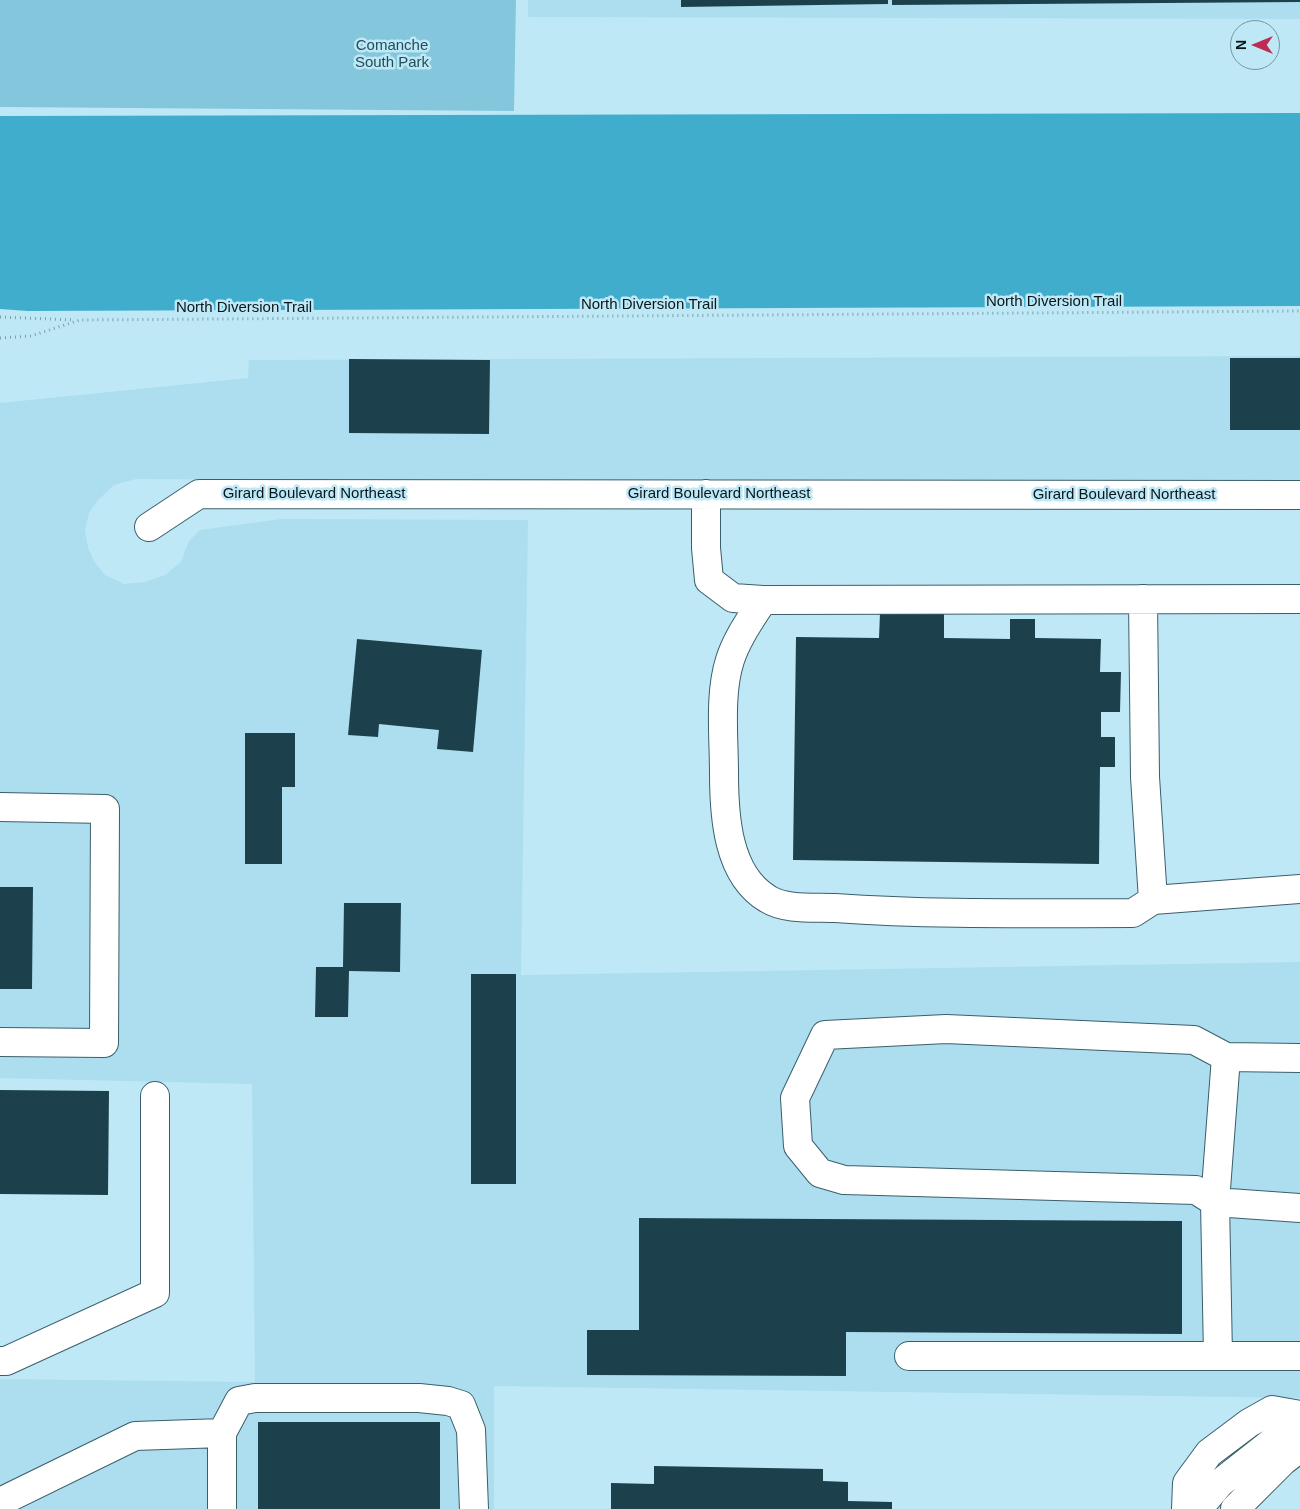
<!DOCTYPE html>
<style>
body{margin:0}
#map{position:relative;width:1300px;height:1509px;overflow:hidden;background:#bfe8f6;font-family:Helvetica,sans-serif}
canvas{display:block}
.north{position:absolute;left:1230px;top:20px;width:50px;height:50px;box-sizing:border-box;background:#bfe8f6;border:1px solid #76949f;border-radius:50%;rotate:270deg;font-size:14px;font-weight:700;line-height:20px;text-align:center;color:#08171c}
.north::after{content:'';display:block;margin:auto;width:18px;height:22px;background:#bd2d53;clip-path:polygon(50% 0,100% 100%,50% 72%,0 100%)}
</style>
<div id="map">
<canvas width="1300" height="1509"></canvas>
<div class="north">N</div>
</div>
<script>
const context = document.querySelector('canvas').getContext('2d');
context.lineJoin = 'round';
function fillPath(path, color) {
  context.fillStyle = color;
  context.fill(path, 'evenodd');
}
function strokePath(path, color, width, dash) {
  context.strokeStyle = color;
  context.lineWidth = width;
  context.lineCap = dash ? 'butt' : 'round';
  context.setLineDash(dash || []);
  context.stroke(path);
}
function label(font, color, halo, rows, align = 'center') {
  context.font = font + ' Helvetica,sans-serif';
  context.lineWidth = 5;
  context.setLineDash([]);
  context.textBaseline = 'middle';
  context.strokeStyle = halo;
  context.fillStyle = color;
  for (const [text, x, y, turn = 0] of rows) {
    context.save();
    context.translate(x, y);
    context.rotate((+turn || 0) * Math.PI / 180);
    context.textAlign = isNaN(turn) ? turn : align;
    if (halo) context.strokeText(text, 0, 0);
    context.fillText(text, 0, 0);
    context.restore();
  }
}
fillPath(new Path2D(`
 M 528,0 L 1300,0 L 1300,19 L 528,17 Z
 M 1300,356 L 1300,487 L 136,479 L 114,485 L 97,501 L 89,513 L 85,530 L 88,548 L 94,561 L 105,575 L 124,584 L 145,582 L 165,575 L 181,562 L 189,541 L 200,530 L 281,519 L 528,520 L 521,975 L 1300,962 L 1300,1398 L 494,1386 L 494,1509 L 0,1509 L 0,1379 L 255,1382 L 252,1084 L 0,1078 L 0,403 L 248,378 L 249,360 Z`), '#acdeef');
fillPath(new Path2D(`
 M 0,0 L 516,0 L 514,111 L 0,107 Z`), '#84c7dd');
fillPath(new Path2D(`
 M 1300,113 L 1300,306 L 28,311 L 0,309 L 0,116 Z`), '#41adcd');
fillPath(new Path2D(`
 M 681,0 L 888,0 L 888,4 L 681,7 Z
 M 892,0 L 1300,0 L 1300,2 L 892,5 Z
 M 1230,358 L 1300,358 L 1300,430 L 1230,430 Z
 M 349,359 L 490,360 L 489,434 L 349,433 Z
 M 880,613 L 944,614 L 944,638 L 1010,639 L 1010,619 L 1035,619 L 1035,638 L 1101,639 L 1100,672 L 1121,672 L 1120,712 L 1101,712 L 1101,737 L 1115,737 L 1115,767 L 1100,767 L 1099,864 L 793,860 L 796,637 L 879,638 Z
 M 357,639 L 482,650 L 473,752 L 437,749 L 439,730 L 379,724 L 378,737 L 348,735 Z
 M 245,733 L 295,733 L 295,787 L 282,787 L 282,864 L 245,864 Z
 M 0,887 L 33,887 L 32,989 L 0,989 Z
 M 344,903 L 401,903 L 400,972 L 349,971 L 348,1017 L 315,1017 L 316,967 L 343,967 Z
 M 471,974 L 516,974 L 516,1184 L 471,1184 Z
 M 0,1090 L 109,1091 L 108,1195 L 0,1194 Z
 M 639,1218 L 1182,1221 L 1182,1334 L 846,1332 L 846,1376 L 587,1375 L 587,1330 L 639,1330 Z
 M 258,1422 L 440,1422 L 440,1509 L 258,1509 Z
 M 654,1466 L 823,1469 L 823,1481 L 848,1482 L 848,1501 L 892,1502 L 892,1509 L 611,1509 L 611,1483 L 654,1484 Z`), '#1c414c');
const minor = new Path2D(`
 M 706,494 L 706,548 L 709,580 L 733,598 L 763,600
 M 149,527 L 199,494 L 1300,495
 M 1143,599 L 1145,777 L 1153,900
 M 1300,599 L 763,600 C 751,619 737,638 730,660 C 719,694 724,737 724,773 C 724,815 727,875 768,899 C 785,910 815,907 835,908 C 934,915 1034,913 1133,913 L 1153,900 L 1300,889
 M 0,807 L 105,809 L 104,1043 L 0,1042
 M 946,1029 L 1194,1040 L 1226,1057 L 1215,1202 L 1196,1190 L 844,1180 L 820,1173 L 798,1146 L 795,1098 L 825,1035 Z
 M 1226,1057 L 1300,1058
 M 909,1356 L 1300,1356
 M 1218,1356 L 1215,1202 L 1300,1208
 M 0,1361 L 6,1361 L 155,1293 L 155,1096
 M 222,1433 L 239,1401 L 255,1398 L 419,1398 L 448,1401 L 461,1405 L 471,1430 L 474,1509
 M 0,1502 L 135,1436 L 222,1433 L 222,1509
 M 1186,1509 L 1187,1483 L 1209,1453 L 1249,1423 L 1272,1410 L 1300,1415
 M 1198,1509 L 1220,1483 L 1300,1420
 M 1235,1509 L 1283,1461 L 1300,1448`);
strokePath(minor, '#3a5f6b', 30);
strokePath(new Path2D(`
 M 0,317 L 75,320
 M 0,338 L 31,336 L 80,320 L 1300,311`), '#7f9fa9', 3, [1, 4]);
strokePath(minor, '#fff', 28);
label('15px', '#204e5b', '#bfe8f6', [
 ["Comanche",392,46],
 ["South Park",392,63]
]);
label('15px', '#08171c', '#bfe8f6', [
 ["North Diversion Trail",1054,302],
 ["North Diversion Trail",649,305],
 ["North Diversion Trail",244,308],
 ["Girard Boulevard Northeast",314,494],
 ["Girard Boulevard Northeast",719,494],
 ["Girard Boulevard Northeast",1124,495]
]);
</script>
